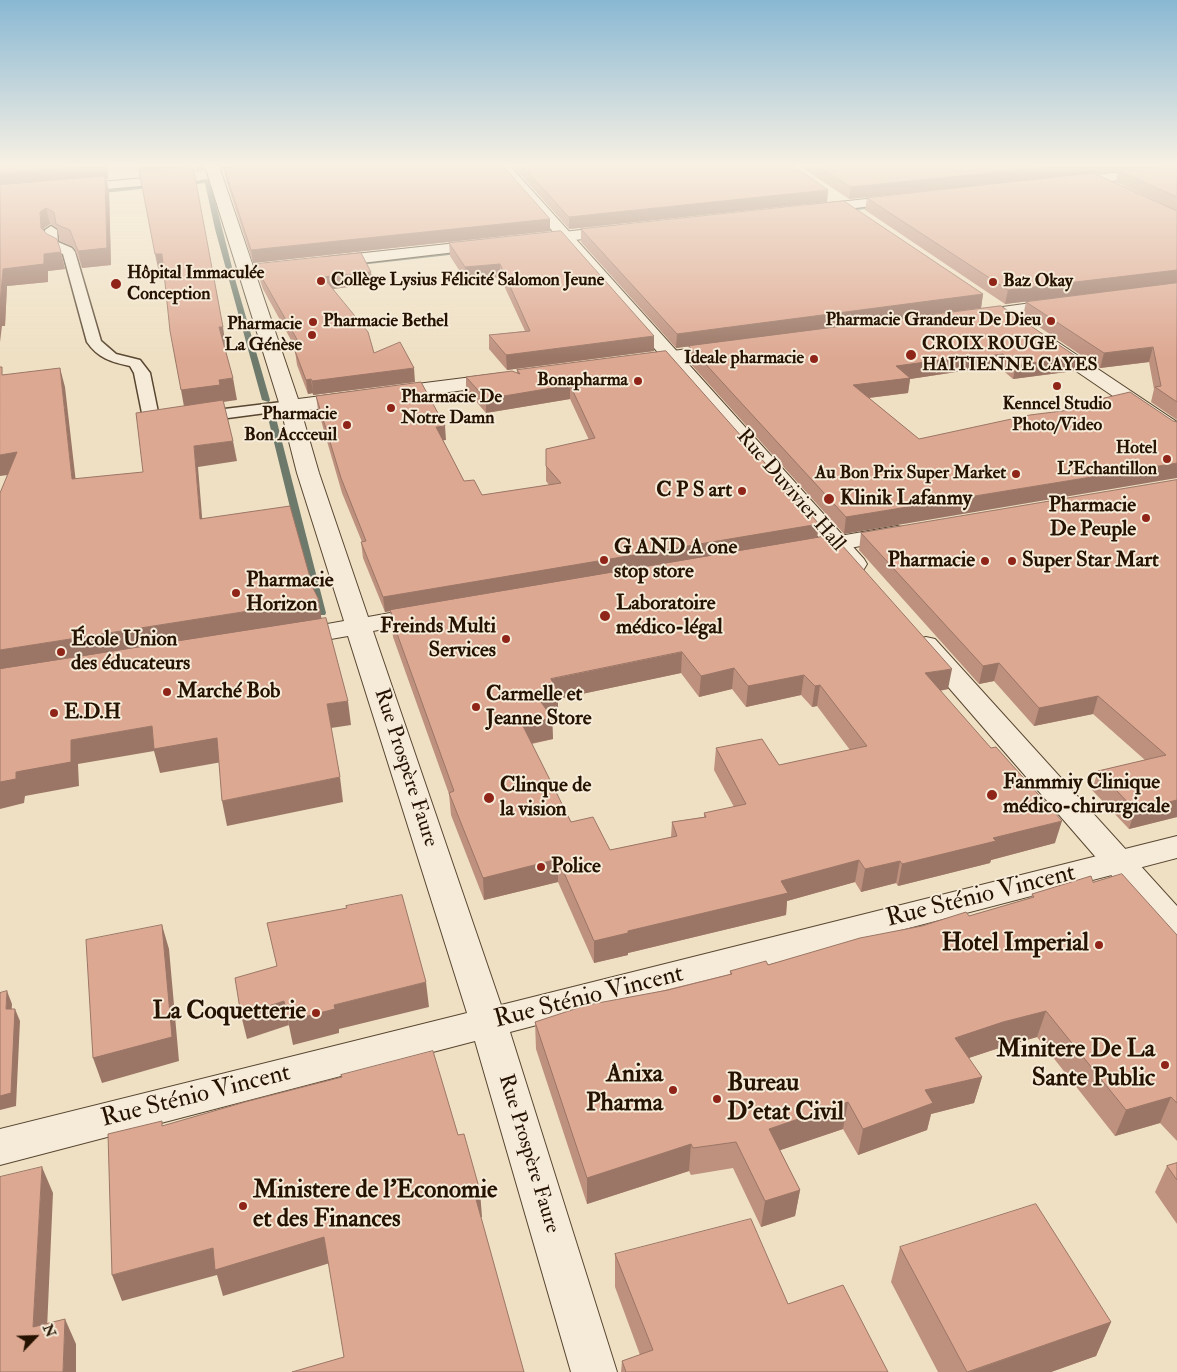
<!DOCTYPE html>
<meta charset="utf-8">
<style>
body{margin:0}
#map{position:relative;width:1177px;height:1372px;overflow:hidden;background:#efe0c3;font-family:"IM FELL Double Pica",serif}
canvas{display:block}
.north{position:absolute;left:10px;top:1312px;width:50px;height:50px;-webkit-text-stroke:4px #f5ebd8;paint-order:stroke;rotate:66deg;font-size:14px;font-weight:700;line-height:20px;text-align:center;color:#261200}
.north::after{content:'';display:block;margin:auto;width:18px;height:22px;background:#261200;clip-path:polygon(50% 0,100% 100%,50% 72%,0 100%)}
</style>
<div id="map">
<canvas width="1177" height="1372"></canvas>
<div class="north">N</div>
</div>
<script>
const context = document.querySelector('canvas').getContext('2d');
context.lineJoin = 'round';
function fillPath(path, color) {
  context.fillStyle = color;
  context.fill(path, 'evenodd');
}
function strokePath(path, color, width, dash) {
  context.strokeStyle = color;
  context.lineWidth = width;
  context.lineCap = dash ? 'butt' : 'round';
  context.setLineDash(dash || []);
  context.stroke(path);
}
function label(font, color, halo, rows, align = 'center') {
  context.font = font + ' "IM FELL Double Pica",serif';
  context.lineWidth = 4;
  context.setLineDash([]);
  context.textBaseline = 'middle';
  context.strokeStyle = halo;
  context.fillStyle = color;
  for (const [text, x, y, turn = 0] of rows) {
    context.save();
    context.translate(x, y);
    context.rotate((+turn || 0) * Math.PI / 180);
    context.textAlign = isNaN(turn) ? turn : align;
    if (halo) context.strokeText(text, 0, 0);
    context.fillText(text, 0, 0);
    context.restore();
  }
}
fillPath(new Path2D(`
 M 207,179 L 210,181 L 234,275 L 273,271 L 276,273 L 273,275 L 235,279 L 270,400 L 269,402 L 262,400 L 215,229 L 205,183 L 181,186 L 178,184 Z
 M 157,184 L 159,187 L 94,194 L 91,192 Z
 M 880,204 L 883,206 L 882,207 L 841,212 L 838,210 Z
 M 465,250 L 467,251 L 467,253 L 351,266 L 348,264 L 351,262 Z
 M 270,420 L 276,420 L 277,422 L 326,613 L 325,615 L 317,615 L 316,613 L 269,422 Z`), '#6c796b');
const service = new Path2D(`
 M 51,226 L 57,230 L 58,242 L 72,248 L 75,252 L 101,341 L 116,354 L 140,360 L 150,373 L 159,417 L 290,401 L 296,403 L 298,406 L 296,409 L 152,428 L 146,427 L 144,423 L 134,373 L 130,366 C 111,362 98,358 87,342 L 63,254 L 52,249 L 46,243 L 45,230 Z`);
const minor = new Path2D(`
 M 205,166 L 219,166 L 298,399 L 504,373 L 511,375 L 514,379 L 511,383 L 504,385 L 301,411 L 319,473 L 368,617 L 429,606 L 438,609 L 442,614 L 438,619 L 373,631 L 501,1005 L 1177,836 L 1177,858 L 510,1032 L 617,1372 L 571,1372 L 475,1041 L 0,1165 L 0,1129 L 467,1013 L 348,636 L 291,646 L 282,644 L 278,638 L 282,632 L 344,621 L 297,473 L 280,406 Z
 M 1177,166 L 1177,174 L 1067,186 L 1060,182 L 1067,178 Z
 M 178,175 L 185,179 L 183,182 L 0,199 L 0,191 Z
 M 903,195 L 908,196 L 910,199 L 908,202 L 811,213 L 806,212 L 804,209 L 806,206 L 811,205 Z
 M 617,226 L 622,228 L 625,231 L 622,234 L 536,245 L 531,243 L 528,240 L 531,237 L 536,235 Z
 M 485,240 L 490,242 L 493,245 L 490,248 L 327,267 L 321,265 L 319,262 L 321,259 L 327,257 Z
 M 1061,299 L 1067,300 L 1070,304 L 1067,308 L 973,321 L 967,320 L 964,316 L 967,312 L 973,311 Z
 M 1044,336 L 1050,337 L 1177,422 L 1177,437 L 1170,435 L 1038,345 L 1035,341 L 1038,337 Z
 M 725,344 L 732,346 L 734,350 L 732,354 L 643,367 L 636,365 L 634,361 L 636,357 L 643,355 Z
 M 897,526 L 905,528 L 909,533 L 905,538 L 811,555 L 803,553 L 799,548 L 803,543 L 811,541 Z`);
const tertiary = new Path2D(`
 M 496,166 L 510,166 L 864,559 L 867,564 L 864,569 L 855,571 L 846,569 Z
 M 926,637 L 935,639 L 1177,906 L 1177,941 L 1165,937 L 917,651 L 913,645 L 917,639 Z`);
strokePath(service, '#584631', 3);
strokePath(minor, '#584631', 2);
strokePath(tertiary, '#584631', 2);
fillPath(service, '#f5ebd8');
fillPath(minor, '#f5ebd8');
fillPath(tertiary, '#f5ebd8');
fillPath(new Path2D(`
 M 0,166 L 108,179 L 106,179 L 109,191 L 111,265 L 82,268 L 74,247 L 60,241 L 57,228 L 50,224 L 44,228 L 44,231 L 61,252 L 65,269 L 48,271 L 48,282 L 7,286 L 5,326 L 2,326 Z
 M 220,166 L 503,166 L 550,231 L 253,263 L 226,180 L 224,169 L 222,169 Z
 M 513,166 L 794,166 L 828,190 L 827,202 L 569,229 Z
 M 799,166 L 1177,166 L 1177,283 L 1005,304 L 865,210 L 867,198 L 1053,178 L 849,199 ZM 1118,171 L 1116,182 L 1175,210 L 1094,173 Z
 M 581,229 L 983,294 L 981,308 L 676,348 L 581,242 Z
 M 561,231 L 654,351 L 507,370 L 489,349 L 489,335 L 525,331 L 500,277 L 466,281 L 450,256 L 449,243 Z
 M 257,264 L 371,272 L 372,284 L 333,289 L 374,353 L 415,382 L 313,395 L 313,393 L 308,394 L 297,365 L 295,351 L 297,351 L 263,289 L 259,277 Z
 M 1177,283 L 1177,420 L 1151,402 L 1154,389 L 1149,362 L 1100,368 L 1023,316 L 1026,302 Z
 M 1001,306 L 1077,357 L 1074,371 L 1013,379 L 1000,368 L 978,372 L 976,369 L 910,379 L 908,393 L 869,398 L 919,439 L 1065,411 L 1066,407 L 1173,421 L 844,534 L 688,361 L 689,346 Z
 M 666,351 L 817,538 L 948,689 L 940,691 L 1055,843 L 991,860 L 990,863 L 898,886 L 896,883 L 861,892 L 855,882 L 787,901 L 786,915 L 628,953 L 628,955 L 594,963 L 558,882 L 484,900 L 451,815 L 449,794 L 393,637 L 390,611 L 385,612 L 363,558 L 361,542 L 362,542 L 342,493 L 318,410 L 316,396 L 446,440 L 443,440 L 464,481 L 482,495 L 549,485 L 546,481 L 546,449 L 589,440 L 570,399 L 486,413 L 466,390 L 466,377 L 517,373 L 517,370 ZM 681,673 L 699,697 L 732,689 L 746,707 L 801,695 L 812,707 L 817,706 L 850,750 L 779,765 L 716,748 L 714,770 L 734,807 L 704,813 L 704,817 L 672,822 L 671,837 L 610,850 L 571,822 L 532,744 L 553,739 L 552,718 L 550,714 L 558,713 L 558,699 Z
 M 1177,480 L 1177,817 L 1129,829 L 1092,790 L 1098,771 L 1145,760 L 1093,714 L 1034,726 L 994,681 L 979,684 L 859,550 L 861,533 Z
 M 1093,882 L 1177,935 L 1177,1141 L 1160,1123 L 1115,1136 L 1037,1037 L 996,1049 L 968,1058 L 982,1077 L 974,1103 L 931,1114 L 927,1130 L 858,1155 L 843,1129 L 780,1150 L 800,1190 L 795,1216 L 761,1227 L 733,1168 L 691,1175 L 689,1171 L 587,1204 L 536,1049 L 535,1022 L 730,974 L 730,971 L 768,965 L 969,916 L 1031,898 L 1032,894 Z
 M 1177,1163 L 1177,1224 L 1155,1192 L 1167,1166 Z
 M 900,1247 L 1111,1322 L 1096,1356 L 1051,1372 L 938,1372 L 891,1282 Z
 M 615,1254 L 788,1304 L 888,1372 L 621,1372 L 622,1361 L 640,1355 L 615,1287 Z`), '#be907e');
fillPath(new Path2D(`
 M 86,166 L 108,166 L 108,179 L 106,179 L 109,191 L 111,265 L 82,268 L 78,251 L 106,179 L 0,190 L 0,174 Z
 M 138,166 L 193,166 L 194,171 L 140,176 Z
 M 196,166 L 204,166 L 204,170 L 196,171 Z
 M 221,166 L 251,166 L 222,169 Z
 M 1057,166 L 1165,166 L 849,199 L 851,187 Z
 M 828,190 L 827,202 L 569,229 L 569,217 Z
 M 46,208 L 50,224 L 44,228 L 45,244 L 41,228 L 40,212 Z
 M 550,219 L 550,231 L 253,263 L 251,250 Z
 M 61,252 L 65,269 L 48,271 L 48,282 L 7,286 L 5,326 L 2,326 L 0,342 L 0,305 L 3,269 L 44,254 Z
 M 155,254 L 162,254 L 166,273 L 159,273 Z
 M 500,264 L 500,277 L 466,281 L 465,267 Z
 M 1177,270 L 1177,283 L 1005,304 L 1008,290 Z
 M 371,272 L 372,284 L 325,290 L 323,277 Z
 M 983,294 L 981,308 L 676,348 L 677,334 Z
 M 219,327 L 223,327 L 226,347 L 223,348 Z
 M 654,336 L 654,351 L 507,370 L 506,355 Z
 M 1153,347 L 1149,362 L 1100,368 L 1104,353 Z
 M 1003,354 L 1000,368 L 978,372 L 981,357 Z
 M 978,355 L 976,369 L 910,379 L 908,393 L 851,400 L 853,385 L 896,366 Z
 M 1077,357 L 1074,371 L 1013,379 L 1016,365 Z
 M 60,368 L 65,387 L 78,500 L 72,479 Z
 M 414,368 L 415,382 L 313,395 L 312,381 Z
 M 233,378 L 237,400 L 223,402 L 185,412 L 181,390 L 219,380 Z
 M 311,379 L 313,393 L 308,394 L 306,380 Z
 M 570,385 L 570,399 L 486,413 L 486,399 Z
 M 445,426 L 446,440 L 437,441 L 436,427 Z
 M 233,441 L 237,461 L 198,467 L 204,541 L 200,519 L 194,446 Z
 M 17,452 L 23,473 L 0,476 L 0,455 Z
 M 1177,463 L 1177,478 L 844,534 L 846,517 Z
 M 819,524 L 817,539 L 385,612 L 383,597 Z
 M 319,600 L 322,623 L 0,674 L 0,650 Z
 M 682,652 L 681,673 L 558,699 L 558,713 L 538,717 L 537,696 L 551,679 Z
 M 999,663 L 994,681 L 979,684 L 983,666 Z
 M 734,668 L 732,689 L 699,697 L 701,676 Z
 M 952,669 L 948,689 L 921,694 L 925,673 Z
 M 804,675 L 801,695 L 746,707 L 748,686 Z
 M 820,685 L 817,706 L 812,707 L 815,686 Z
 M 1098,696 L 1093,714 L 1034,726 L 1039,708 Z
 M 348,701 L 351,725 L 331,728 L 327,704 Z
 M 552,718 L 553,739 L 523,745 L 522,724 Z
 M 152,726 L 217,738 L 222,762 L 160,773 L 154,751 L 78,764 L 79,786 L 25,796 L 24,803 L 0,809 L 0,782 L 71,740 Z
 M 340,777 L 343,802 L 227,826 L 222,801 Z
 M 1177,800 L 1177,817 L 1129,829 L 1135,810 Z
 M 1062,821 L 1055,843 L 991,860 L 990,863 L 898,886 L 902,864 L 993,838 Z
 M 558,859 L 558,882 L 484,900 L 483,878 Z
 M 859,860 L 855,882 L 787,901 L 786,915 L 628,953 L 628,955 L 594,963 L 594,941 L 781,881 Z
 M 900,861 L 896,883 L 861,892 L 865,869 Z
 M 162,925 L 169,949 L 179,1061 L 102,1083 L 93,1058 Z
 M 426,982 L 429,1007 L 339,1029 L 339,1033 L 293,1045 L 288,1021 L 334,1005 Z
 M 7,991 L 12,1004 L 11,1021 L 6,1009 Z
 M 284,1001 L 289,1025 L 247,1039 L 241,1015 Z
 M 15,1009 L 20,1021 L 16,1106 L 0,1110 L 0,1096 Z
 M 1046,1011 L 1037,1037 L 996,1049 L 948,1065 L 955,1038 L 1003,1022 Z
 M 982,1077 L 974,1103 L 931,1114 L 927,1130 L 858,1155 L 863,1129 L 925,1090 Z
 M 1171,1097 L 1160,1123 L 1115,1136 L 1126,1110 Z
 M 848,1102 L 843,1129 L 766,1155 L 769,1129 Z
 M 691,1144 L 689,1171 L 587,1204 L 587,1178 Z
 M 42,1167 L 53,1193 L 46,1352 L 33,1327 Z
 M 800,1190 L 795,1216 L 761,1227 L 765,1201 Z
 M 480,1191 L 482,1217 L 477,1219 L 474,1192 Z
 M 324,1237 L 330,1263 L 223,1296 L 217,1275 L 122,1301 L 112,1275 L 213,1248 Z
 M 65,1319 L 76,1344 L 76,1372 L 63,1372 Z
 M 1111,1322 L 1096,1356 L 1051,1372 L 969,1372 Z`), '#9b7666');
const building = new Path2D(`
 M 0,166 L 86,166 L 0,174 Z
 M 193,166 L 223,327 L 219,327 L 233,378 L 219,380 L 220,385 L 181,390 L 170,331 L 162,254 L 155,254 L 139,171 Z
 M 248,166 L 503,166 L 550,219 L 251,250 L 224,168 Z
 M 523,166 L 794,166 L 828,190 L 569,217 Z
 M 818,166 L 1057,166 L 851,187 Z
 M 1164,166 L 1177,166 L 1177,197 L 1119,171 Z
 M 1093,173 L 1177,211 L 1177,270 L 1008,290 L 867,198 Z
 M 105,176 L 107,248 L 78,251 L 70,230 L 56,224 L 54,212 L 46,208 L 40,212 L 41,228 L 47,234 L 57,239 L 61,252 L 44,254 L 44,264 L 3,269 L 0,305 L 0,185 Z
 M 844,201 L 983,294 L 677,334 L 581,229 Z
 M 561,231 L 654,336 L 506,355 L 489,335 L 530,331 L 500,264 L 465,267 L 449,243 Z
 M 361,253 L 371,272 L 323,277 L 368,332 L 374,353 L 400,342 L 414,368 L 312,381 L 311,379 L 306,380 L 295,351 L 303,350 L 261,276 L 257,264 Z
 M 1177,283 L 1177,402 L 1155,387 L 1161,386 L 1153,347 L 1104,353 L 1026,302 Z
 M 1001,306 L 1077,357 L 1016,365 L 1003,354 L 981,357 L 978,355 L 896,366 L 910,378 L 853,385 L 919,439 L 1030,415 L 1070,410 L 1066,407 L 1130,392 L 1173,421 L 1177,422 L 1177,463 L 846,517 L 689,346 Z
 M 666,351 L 819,524 L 383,597 L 361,542 L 366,541 L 341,478 L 316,396 L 421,382 L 445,426 L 436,427 L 464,481 L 474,480 L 482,495 L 561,483 L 546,466 L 546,449 L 595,438 L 570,385 L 486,399 L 466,377 L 512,371 L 520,374 L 517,370 Z
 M 0,367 L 2,367 L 2,375 L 60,368 L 72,479 L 143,472 L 136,413 L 223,400 L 233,441 L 194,446 L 200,519 L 290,506 L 313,588 L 319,600 L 0,650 L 0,493 L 17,452 L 0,455 Z
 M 1177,480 L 1177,800 L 1135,810 L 1098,771 L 1166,755 L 1098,696 L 1039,708 L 999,663 L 983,666 L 861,533 Z
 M 833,535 L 952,669 L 925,673 L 991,748 L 996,747 L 1062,821 L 993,838 L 996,841 L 902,864 L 900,861 L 865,869 L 859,860 L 781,881 L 788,893 L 628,931 L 628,933 L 594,941 L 558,859 L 483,878 L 449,793 L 454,791 L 391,617 L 393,617 L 390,610 ZM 682,652 L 701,676 L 734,668 L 748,686 L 804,675 L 815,686 L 820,685 L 867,746 L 779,765 L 762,739 L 716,748 L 746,804 L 704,813 L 706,817 L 672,822 L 677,836 L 610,850 L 593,817 L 571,822 L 522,724 L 552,718 L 537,696 L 558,692 L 551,679 Z
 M 326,618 L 348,701 L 327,704 L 340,777 L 222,801 L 217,738 L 154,749 L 152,726 L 71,740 L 71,762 L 16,772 L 16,779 L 0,782 L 0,669 Z
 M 1122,874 L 1177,935 L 1177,1103 L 1171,1097 L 1126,1110 L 1046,1011 L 1003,1022 L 955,1038 L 982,1077 L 925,1090 L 933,1103 L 863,1129 L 848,1102 L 769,1129 L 800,1190 L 765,1201 L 736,1142 L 693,1148 L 691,1144 L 587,1178 L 535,1022 L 587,1005 L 668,990 L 732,974 L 730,971 L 766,961 L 768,965 L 860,938 L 922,926 L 966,912 L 969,916 L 1034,897 L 1032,894 L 1091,876 L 1093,882 Z
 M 402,895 L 426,982 L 334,1005 L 335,1009 L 288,1021 L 284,1001 L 241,1015 L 235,978 L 277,966 L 267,923 L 347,908 L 346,906 Z
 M 162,925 L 172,1037 L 93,1058 L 86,940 Z
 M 7,991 L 6,1009 L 15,1009 L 11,1093 L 0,1096 L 0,993 Z
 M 433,1051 L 458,1135 L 464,1134 L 480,1191 L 474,1192 L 524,1372 L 292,1372 L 344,1357 L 324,1237 L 215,1270 L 213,1248 L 112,1275 L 108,1134 L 162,1121 L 162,1126 L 245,1102 L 342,1077 L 341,1075 Z
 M 1177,1163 L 1177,1180 L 1167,1166 Z
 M 42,1167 L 33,1327 L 65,1319 L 63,1372 L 0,1372 L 0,1177 Z
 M 1036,1204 L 1111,1322 L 967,1372 L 900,1247 Z
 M 751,1219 L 788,1304 L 843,1285 L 888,1372 L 626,1372 L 622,1361 L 653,1350 L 615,1254 Z`);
fillPath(building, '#dda892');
strokePath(building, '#9b7666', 1);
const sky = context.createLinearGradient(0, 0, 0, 358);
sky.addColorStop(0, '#89b8d3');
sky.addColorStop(0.46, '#f8f1e4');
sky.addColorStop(1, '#f8f1e400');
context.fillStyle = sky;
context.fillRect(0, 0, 1177, 358);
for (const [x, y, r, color] of [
 [321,281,5,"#8f2418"],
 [993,282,5,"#8f2418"],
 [116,284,6,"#8f2418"],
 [1051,321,5,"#8f2418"],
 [313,322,5,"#8f2418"],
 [312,335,5,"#8f2418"],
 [911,355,6,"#8f2418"],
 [814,359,5,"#8f2418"],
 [638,381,5,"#8f2418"],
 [1057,386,5,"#8f2418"],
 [391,408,5,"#8f2418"],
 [347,425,5,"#8f2418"],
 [1167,459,5,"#8f2418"],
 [1016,474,5,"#8f2418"],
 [742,491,5,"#8f2418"],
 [829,499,6,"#8f2418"],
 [1146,518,5,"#8f2418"],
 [604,560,5,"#8f2418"],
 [985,561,5,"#8f2418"],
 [1012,561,5,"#8f2418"],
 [236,593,5,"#8f2418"],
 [605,616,6,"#8f2418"],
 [506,639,5,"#8f2418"],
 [61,652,5,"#8f2418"],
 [167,692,5,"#8f2418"],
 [476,707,5,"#8f2418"],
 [54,713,5,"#8f2418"],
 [992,795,6,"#8f2418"],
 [489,798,6,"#8f2418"],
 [541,867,5,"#8f2418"],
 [1099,945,5,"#8f2418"],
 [316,1013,5,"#8f2418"],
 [1165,1065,5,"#8f2418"],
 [673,1090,5,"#8f2418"],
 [717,1099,5,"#8f2418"],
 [243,1206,5,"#8f2418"]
]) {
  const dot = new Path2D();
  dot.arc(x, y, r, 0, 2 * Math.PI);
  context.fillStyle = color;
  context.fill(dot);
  strokePath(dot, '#f5ebd8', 2);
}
label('bold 18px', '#261200', '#f5ebd8', [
 ["Hôpital Immaculée",127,274,"left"],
 ["Conception",127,295,"left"],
 ["Collège Lysius Félicité Salomon Jeune",331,281,"left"],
 ["Baz Okay",1003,282,"left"],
 ["Pharmacie Grandeur De Dieu",1041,321],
 ["Pharmacie Bethel",323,322,"left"],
 ["Pharmacie",302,325],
 ["La Génèse",302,346],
 ["CROIX ROUGE",922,345,"left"],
 ["HAITIENNE CAYES",922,366,"left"],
 ["Ideale pharmacie",804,359],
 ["Bonapharma",628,381],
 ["Pharmacie De",401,398,"left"],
 ["Notre Damn",401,419,"left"],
 ["Kenncel Studio",1057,405,"center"],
 ["Photo/Video",1057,426,"center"],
 ["Pharmacie",337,415],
 ["Bon Accceuil",337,436],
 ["Hotel",1157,449],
 ["L'Echantillon",1157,470],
 ["Au Bon Prix Super Market",1006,474]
], 'right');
label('bold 21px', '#261200', '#f5ebd8', [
 ["C P S art",732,491,"right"],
 ["Klinik Lafanmy",840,499],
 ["Pharmacie",1136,506,"right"],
 ["De Peuple",1136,530,"right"],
 ["G AND A one",614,548],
 ["stop store",614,572],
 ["Pharmacie",975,561,"right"],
 ["Super Star Mart",1022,561],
 ["Pharmacie",246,581],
 ["Horizon",246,605],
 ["Laboratoire",616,604],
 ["médico-légal",616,628],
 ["Freinds Multi",496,627,"right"],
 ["Services",496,651,"right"],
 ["École Union",71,640],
 ["des éducateurs",71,664],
 ["Marché Bob",177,692],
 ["Carmelle et",486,695],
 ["Jeanne Store",486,719],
 ["E.D.H",64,713],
 ["Fanmmiy Clinique",1003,783],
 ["médico-chirurgicale",1003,807],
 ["Clinque de",500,786],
 ["la vision",500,810],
 ["Police",551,867]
], 'left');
label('21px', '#261200', '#f5ebd8', [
 ["Rue Duvivier Hall",790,491,49],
 ["Rue Prospère Faure",405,768,72],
 ["Rue Prospère Faure",528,1154,73]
]);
label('25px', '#261200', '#f5ebd8', [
 ["Rue Sténio Vincent",981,897,-14],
 ["Rue Sténio Vincent",589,998,-14],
 ["Rue Sténio Vincent",196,1097,-14]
]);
label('bold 25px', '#261200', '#f5ebd8', [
 ["Hotel Imperial",1089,945],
 ["La Coquetterie",306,1013],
 ["Minitere De La",1155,1051],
 ["Sante Public",1155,1080],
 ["Anixa",663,1076],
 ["Pharma",663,1105],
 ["Bureau",727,1085,"left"],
 ["D'etat Civil",727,1114,"left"],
 ["Ministere de l'Economie",253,1192,"left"],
 ["et des Finances",253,1221,"left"]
], 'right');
</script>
